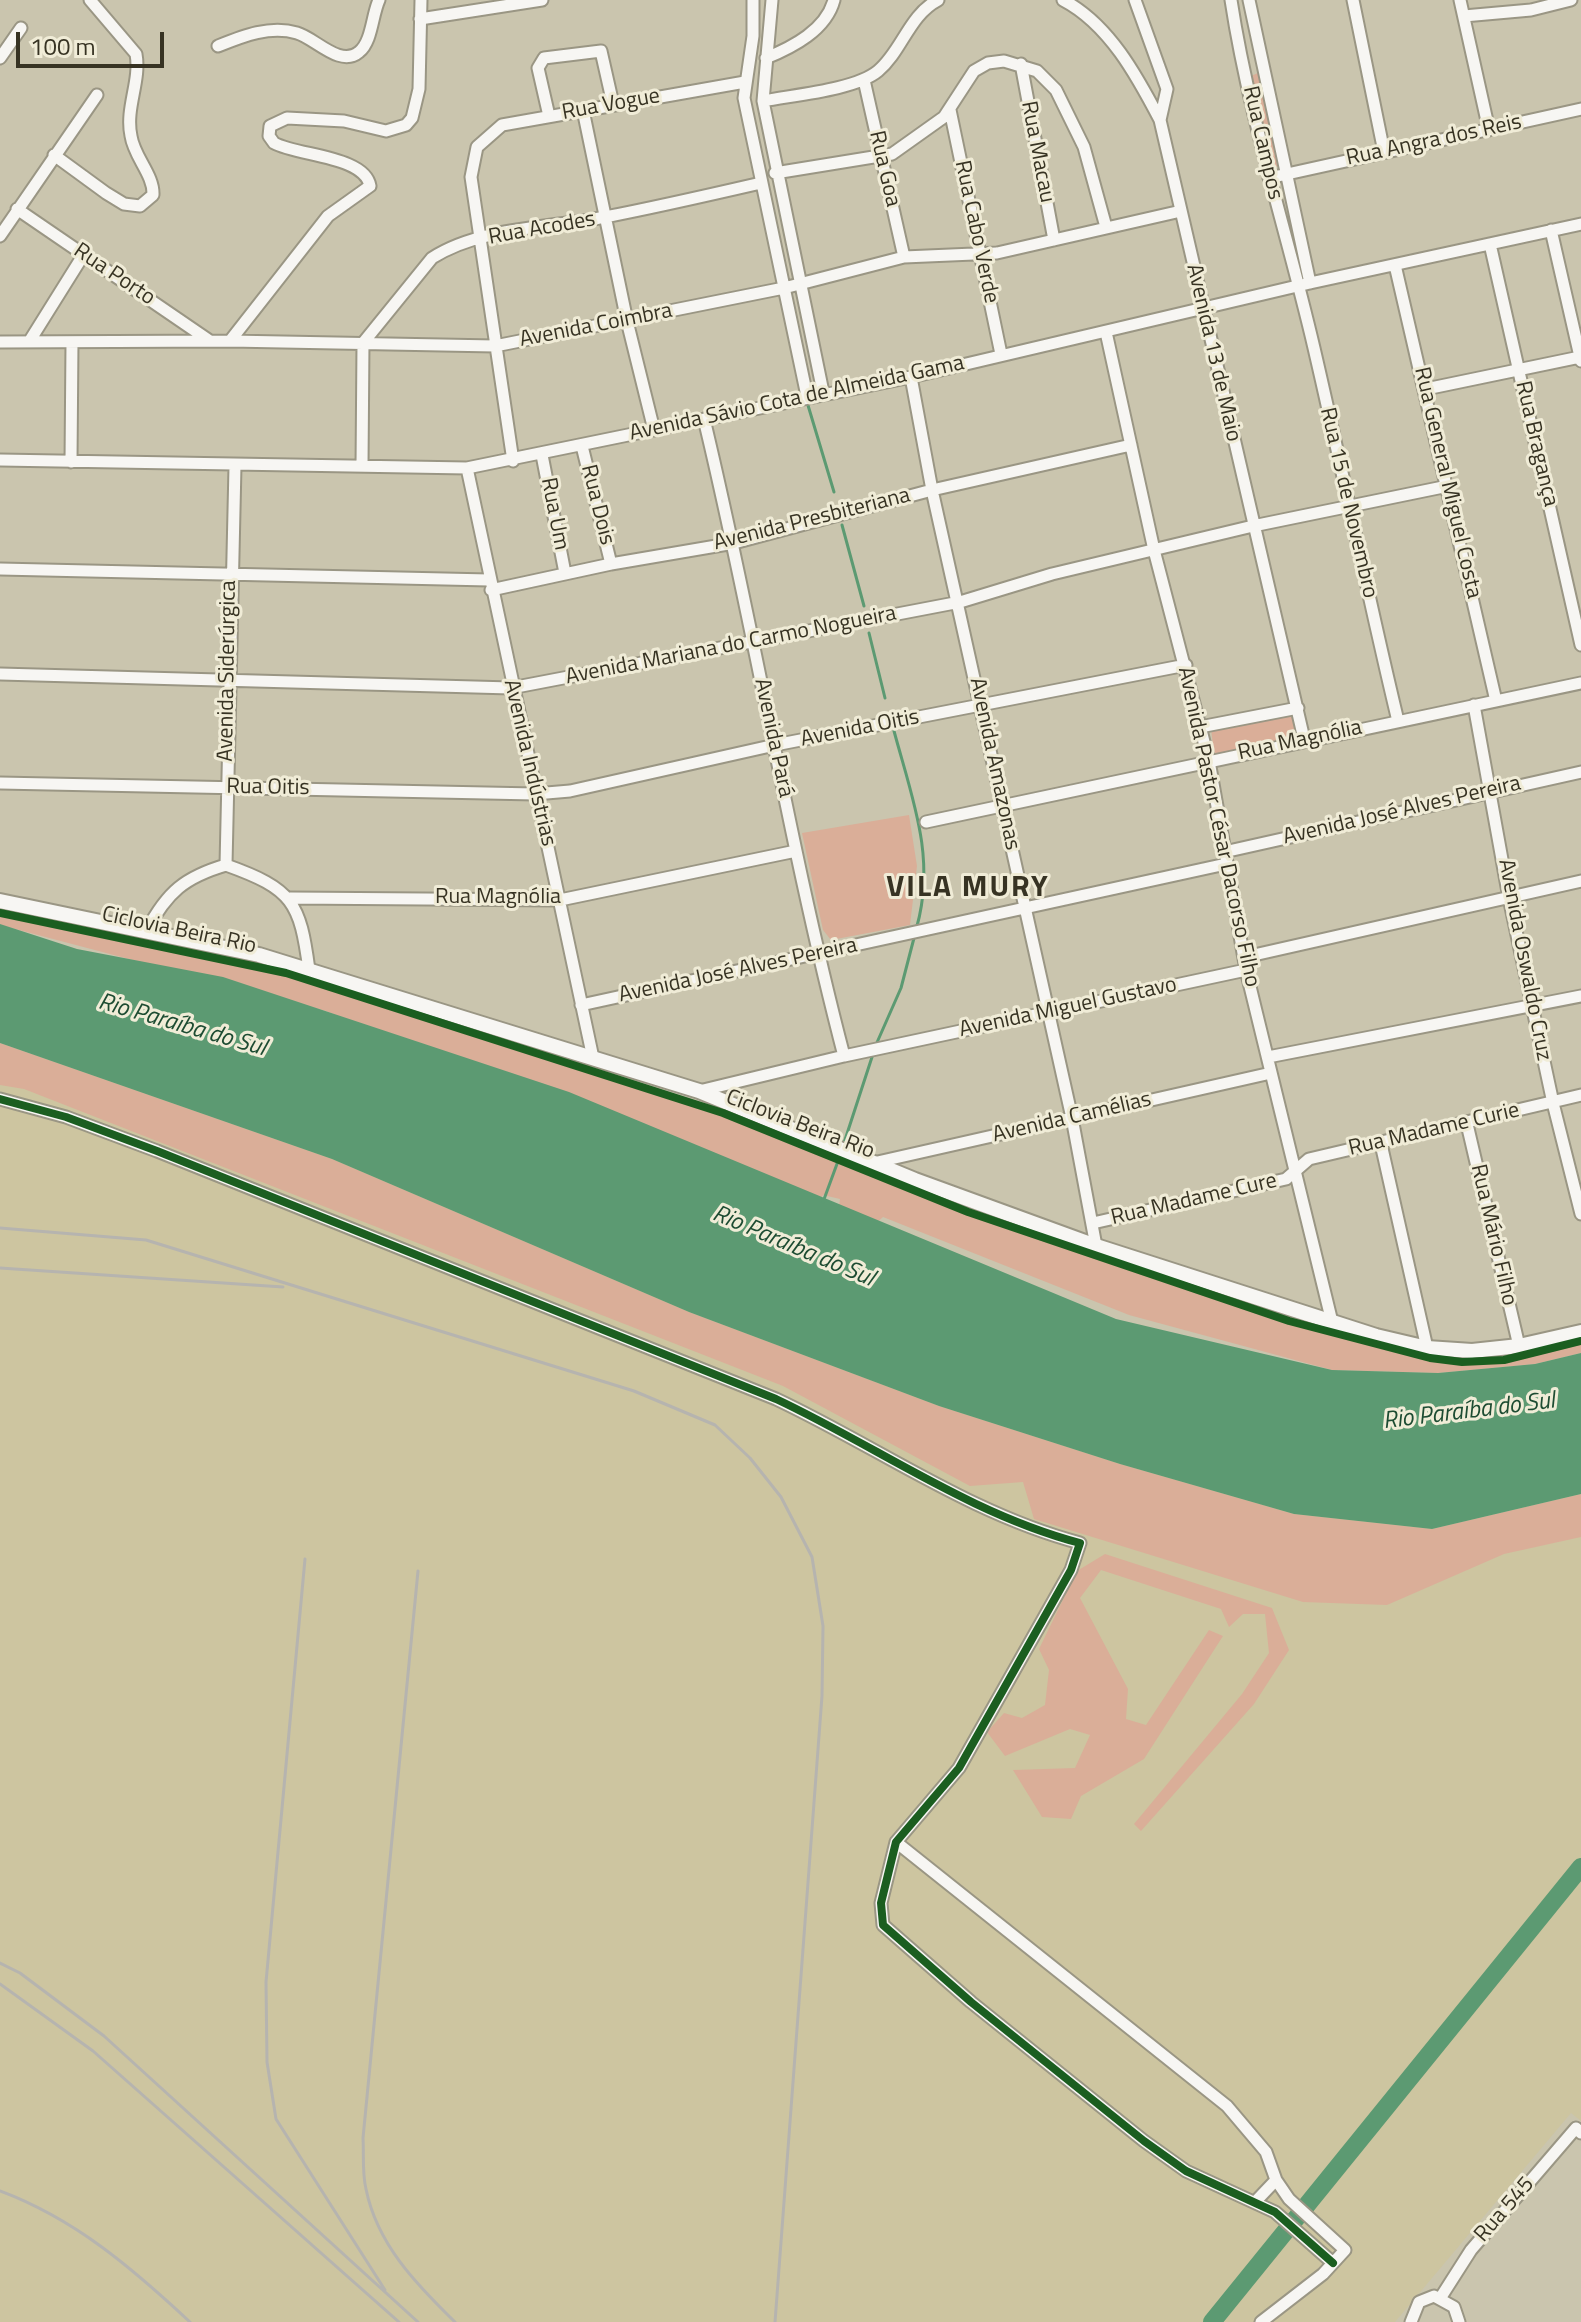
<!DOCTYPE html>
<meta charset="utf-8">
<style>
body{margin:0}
#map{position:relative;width:1581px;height:2322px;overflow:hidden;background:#cac5ae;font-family:"Titillium Web",sans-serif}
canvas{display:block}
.scale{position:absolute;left:16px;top:32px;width:148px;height:36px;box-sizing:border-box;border:4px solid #373323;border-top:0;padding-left:10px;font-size:24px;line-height:28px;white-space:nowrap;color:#373323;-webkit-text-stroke:6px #f0ecd7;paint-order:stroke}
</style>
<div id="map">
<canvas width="1581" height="2322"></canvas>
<div class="scale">100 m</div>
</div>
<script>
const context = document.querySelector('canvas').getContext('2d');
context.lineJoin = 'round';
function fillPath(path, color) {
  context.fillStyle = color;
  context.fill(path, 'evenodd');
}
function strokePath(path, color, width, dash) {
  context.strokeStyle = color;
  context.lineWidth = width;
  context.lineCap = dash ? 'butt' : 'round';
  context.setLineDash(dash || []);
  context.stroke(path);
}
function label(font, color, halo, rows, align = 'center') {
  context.font = font + ' "Titillium Web",sans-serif';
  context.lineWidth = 6;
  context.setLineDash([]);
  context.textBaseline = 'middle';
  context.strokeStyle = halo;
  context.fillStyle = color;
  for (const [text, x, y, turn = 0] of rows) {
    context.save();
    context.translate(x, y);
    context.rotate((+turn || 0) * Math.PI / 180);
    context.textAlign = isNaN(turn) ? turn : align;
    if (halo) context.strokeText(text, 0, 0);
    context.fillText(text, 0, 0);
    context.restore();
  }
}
fillPath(new Path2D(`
 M 0,1043 L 1432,1529 L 1581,1494 L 1581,2121 L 1571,2113 L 1395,2322 L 0,2322 Z`), '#cdc5a0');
fillPath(new Path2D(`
 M 1258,73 L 1281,164 L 1278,167 L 1273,165 L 1251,76 Z
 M 1293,713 L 1297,737 L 1214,755 L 1211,728 Z
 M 909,815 L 917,866 L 910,925 L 831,940 L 823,930 L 802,833 Z
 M 0,913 L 286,973 L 723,1113 L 1130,1269 L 1289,1321 L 1426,1357 L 1462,1362 L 1504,1360 L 1581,1338 L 1581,1353 L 1535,1364 L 1438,1373 L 1332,1370 L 1129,1315 L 883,1217 L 861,1237 L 836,1229 L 840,1199 L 823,1195 L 811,1213 L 326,1011 L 0,925 Z
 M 0,1043 L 332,1159 L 689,1312 L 939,1406 L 1120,1464 L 1294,1514 L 1432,1529 L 1581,1494 L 1581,1537 L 1504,1554 L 1387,1605 L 1303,1602 L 1034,1519 L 1023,1482 L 970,1486 L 783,1386 L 24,1089 L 0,1085 Z
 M 1105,1554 L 1272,1608 L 1289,1650 L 1254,1704 L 1141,1831 L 1134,1824 L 1242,1694 L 1269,1653 L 1265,1614 L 1243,1614 L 1229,1627 L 1221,1609 L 1101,1570 L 1080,1598 L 1128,1689 L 1126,1719 L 1146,1725 L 1209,1630 L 1223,1636 L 1144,1759 L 1081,1796 L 1071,1819 L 1042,1817 L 1013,1770 L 1075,1768 L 1090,1735 L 1070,1729 L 1005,1756 L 987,1732 L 1004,1713 L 1022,1718 L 1045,1705 L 1049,1670 L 1039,1649 L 1077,1571 Z`), '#daae98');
fillPath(new Path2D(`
 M 0,924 L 77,949 L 223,977 L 569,1092 L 1116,1319 L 1332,1370 L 1438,1373 L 1535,1364 L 1581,1353 L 1581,1494 L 1432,1529 L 1294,1514 L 1120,1464 L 939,1406 L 689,1312 L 332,1159 L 0,1043 Z`), '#5c9a72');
strokePath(new Path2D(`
 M 807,402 L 834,492
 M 842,525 L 864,606
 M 869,633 L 885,698
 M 894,731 C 912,798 936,857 917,926
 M 875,1047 L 901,988 L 914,938
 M 843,1146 L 873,1054
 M 823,1202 L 841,1153`), '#5c9a72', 3);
strokePath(new Path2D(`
 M 1212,2322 L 1581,1867`), '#5c9a72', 18);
const minor = new Path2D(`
 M 753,0 L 753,36 L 744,98 L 807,396
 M 772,0 L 763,101 L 823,392
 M 1063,0 C 1109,24 1137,76 1160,120 L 1304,739
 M 1135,0 L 1167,89 L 1160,120
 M 1231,0 C 1249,118 1287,232 1314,348 C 1343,472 1368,597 1398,721
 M 1249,0 L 1310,283
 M 1353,0 L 1384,152
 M 1460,0 L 1489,130
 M 1464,16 L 1531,10 L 1571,0
 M 420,19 L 542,0
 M 218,46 C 243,36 270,25 297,33 C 315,38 340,68 359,52 C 372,42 372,15 379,0
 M 0,58 L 21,28
 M 766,58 C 793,47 826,30 834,0
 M 1021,64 L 1054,240
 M 864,80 L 904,257
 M 763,101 C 793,95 855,90 878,71 C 902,51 909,15 938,0
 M 583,110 L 627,321 L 654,430
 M 950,110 L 1001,354
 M 549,116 L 538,68 L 544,58 L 601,51 L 613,104
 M 54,155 L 106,193 L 124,204 L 140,206 L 153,195 C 154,175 134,157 131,136 C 125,108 141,81 136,54 L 90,0
 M 775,173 L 892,154 L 944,117 L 974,71 L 988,63 L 1004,61 L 1037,71 L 1056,90 L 1084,147 L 1106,227
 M 1269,178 L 1581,109
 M 17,209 L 210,341
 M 1551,230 L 1581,361
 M 0,236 L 97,95
 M 1490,244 L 1581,645
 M 1395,265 L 1496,701
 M 1106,332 L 1154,550 L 1209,761 L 1246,970 L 1332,1322
 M 230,341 L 328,216 L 370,186 C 365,156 298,156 274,143 L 269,136 L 270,126 L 287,118 L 344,121 L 386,131 L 406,125 L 412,118 L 419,89 L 421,0
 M 0,342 L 230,341 L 495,346 L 784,288 L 904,257 L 997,253 L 1181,211
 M 29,342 L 84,254
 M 911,377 L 932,490 L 1072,1118 L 1096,1246
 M 1426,389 L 1580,357
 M 704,419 C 755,630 789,846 844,1056
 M 582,446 L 611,564
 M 542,455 L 565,573
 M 0,460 L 467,468 L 911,377 L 1310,283 L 1581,224
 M 513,461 L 471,177 L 477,147 L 502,125 L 745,82
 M 71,462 L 72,342
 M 362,466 L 363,343 L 432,258 C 480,227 550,228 605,217 C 657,207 709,195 761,183
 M 467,468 L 593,1058
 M 0,569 L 489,580
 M 491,590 L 611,564 L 734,543 L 932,490 L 1131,445
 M 0,674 L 511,688 L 960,602 L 1052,574 L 1253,526 L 1448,486
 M 1474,705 L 1509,898 L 1553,1103 L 1581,1214
 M 1200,727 L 1298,708
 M 0,783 L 535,794 L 570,791 L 775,745 L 1186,665
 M 926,822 L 1581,683
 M 1224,852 L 1581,772
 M 226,865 L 235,466
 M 226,865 C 293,889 300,902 309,970
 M 290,898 L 560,900 L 796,851
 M 147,930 C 167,892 185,877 226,865
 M 1245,957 L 1581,881
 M 581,1005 L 1226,864
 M 1268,1057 L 1581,996
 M 699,1091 L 844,1056 L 1246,970
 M 0,1099 L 66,1117 L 157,1151 L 776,1399 C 878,1447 970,1514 1080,1543 L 1071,1570 L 959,1768 L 896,1842 L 881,1903 L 883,1925 L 971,2002 L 1144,2141 L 1186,2171 L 1275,2212 L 1333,2263
 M 1467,1124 L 1519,1346
 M 1381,1144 L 1427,1348
 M 873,1163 L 1271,1073
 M 1093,1223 L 1286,1179 L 1309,1159 L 1581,1095
 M 896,1842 L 1227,2106 L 1266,2152 L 1276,2180 L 1289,2199 L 1345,2250 L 1323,2274 L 1261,2322
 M 1256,2201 L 1276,2180
 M 1441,2297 L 1471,2250 L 1576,2128 L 1581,2133
 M 1411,2322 L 1419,2302 L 1434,2296 L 1454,2307 L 1459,2322`);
const major = new Path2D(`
 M 0,901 L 259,955 L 699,1091 L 915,1180 L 1096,1246 L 1376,1336 L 1427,1348 L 1472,1351 L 1519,1346 L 1581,1332`);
strokePath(minor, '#9a9684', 15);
strokePath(major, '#9a9684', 18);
strokePath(minor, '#f7f6f3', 11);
strokePath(major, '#f7f6f3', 14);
strokePath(new Path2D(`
 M 0,1228 L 146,1240 L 634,1391 L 715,1425 L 750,1458 L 781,1497 L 812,1557 L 823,1626 L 822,1696 L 775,2322
 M 0,1268 L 283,1287
 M 305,1559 L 266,1982 L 267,2062 L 276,2119 L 385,2290
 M 418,1571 L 363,2138 C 364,2155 362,2173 366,2189 C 377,2244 416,2284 455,2322
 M 0,1963 L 20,1973 L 104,2036 L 418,2322
 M 0,1984 L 93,2051 L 399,2322
 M 0,2191 C 75,2219 132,2268 190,2322`), '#b6b4af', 3);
strokePath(new Path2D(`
 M 0,913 L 286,973 L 723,1113 L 968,1212 L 1289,1321 L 1430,1358 L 1462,1362 L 1504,1360 L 1581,1341
 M 0,1099 L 66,1117 L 157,1151 L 776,1399 C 878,1447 970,1514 1080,1543 L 1071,1570 L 959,1768 L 896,1842 L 881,1903 L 883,1925 L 971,2002 L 1144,2141 L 1186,2171 L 1275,2212 L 1333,2263`), '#1b5e20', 8);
label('22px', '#373323', '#f0ecd7', [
 ["Rua Vogue",611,105,-10],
 ["Rua Angra dos Reis",1434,141,-12],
 ["Rua Campos",1262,143,77],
 ["Rua Macau",1037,152,79],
 ["Rua Goa",884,169,77],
 ["Rua Acodes",542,229,-10],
 ["Rua Cabo Verde",976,232,78],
 ["Rua Porto",114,275,34],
 ["Avenida Coimbra",596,326,-11],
 ["Avenida 13 de Maio",1213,353,77],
 ["Avenida Sávio Cota de Almeida Gama",797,399,-12],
 ["Rua Bragança",1536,444,77],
 ["Rua General Miguel Costa",1447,483,77],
 ["Rua 15 de Novembro",1348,503,77],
 ["Rua Dois",597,505,76],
 ["Rua Um",554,514,79],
 ["Avenida Presbiteriana",812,520,-14],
 ["Avenida Mariana do Carmo Nogueira",731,646,-11],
 ["Avenida Siderúrgica",228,671,-89],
 ["Avenida Oitis",860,729,-11],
 ["Avenida Pará",773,738,78],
 ["Rua Magnólia",1300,741,-12],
 ["Avenida Indústrias",529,763,77],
 ["Avenida Amazonas",994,764,78],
 ["Rua Oitis",268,788,1],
 ["Avenida José Alves Pereira",1402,811,-13],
 ["Avenida Pastor César Dacorso Filho",1218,827,78],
 ["Rua Magnólia",498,898],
 ["Ciclovia Beira Rio",179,931,12],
 ["Avenida Oswaldo Cruz",1524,960,79],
 ["Avenida José Alves Pereira",738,971,-12],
 ["Avenida Miguel Gustavo",1068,1008,-12],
 ["Avenida Camélias",1072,1118,-13],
 ["Ciclovia Beira Rio",800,1125,21],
 ["Rua Madame Curie",1434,1130,-13],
 ["Rua Madame Cure",1194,1200,-13],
 ["Rua Mário Filho",1493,1235,77],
 ["Rua 545",1505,2210,-49]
]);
label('italic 24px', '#1d4c32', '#f0ecd7', [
 ["Rio Paraíba do Sul",182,1026,16],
 ["Rio Paraíba do Sul",793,1247,23],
 ["Rio Paraíba do Sul",1469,1412,-7]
]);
context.letterSpacing = '2px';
label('bold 30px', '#373323', '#f0ecd7', [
 ["VILA MURY",968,889]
]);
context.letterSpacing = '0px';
</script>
